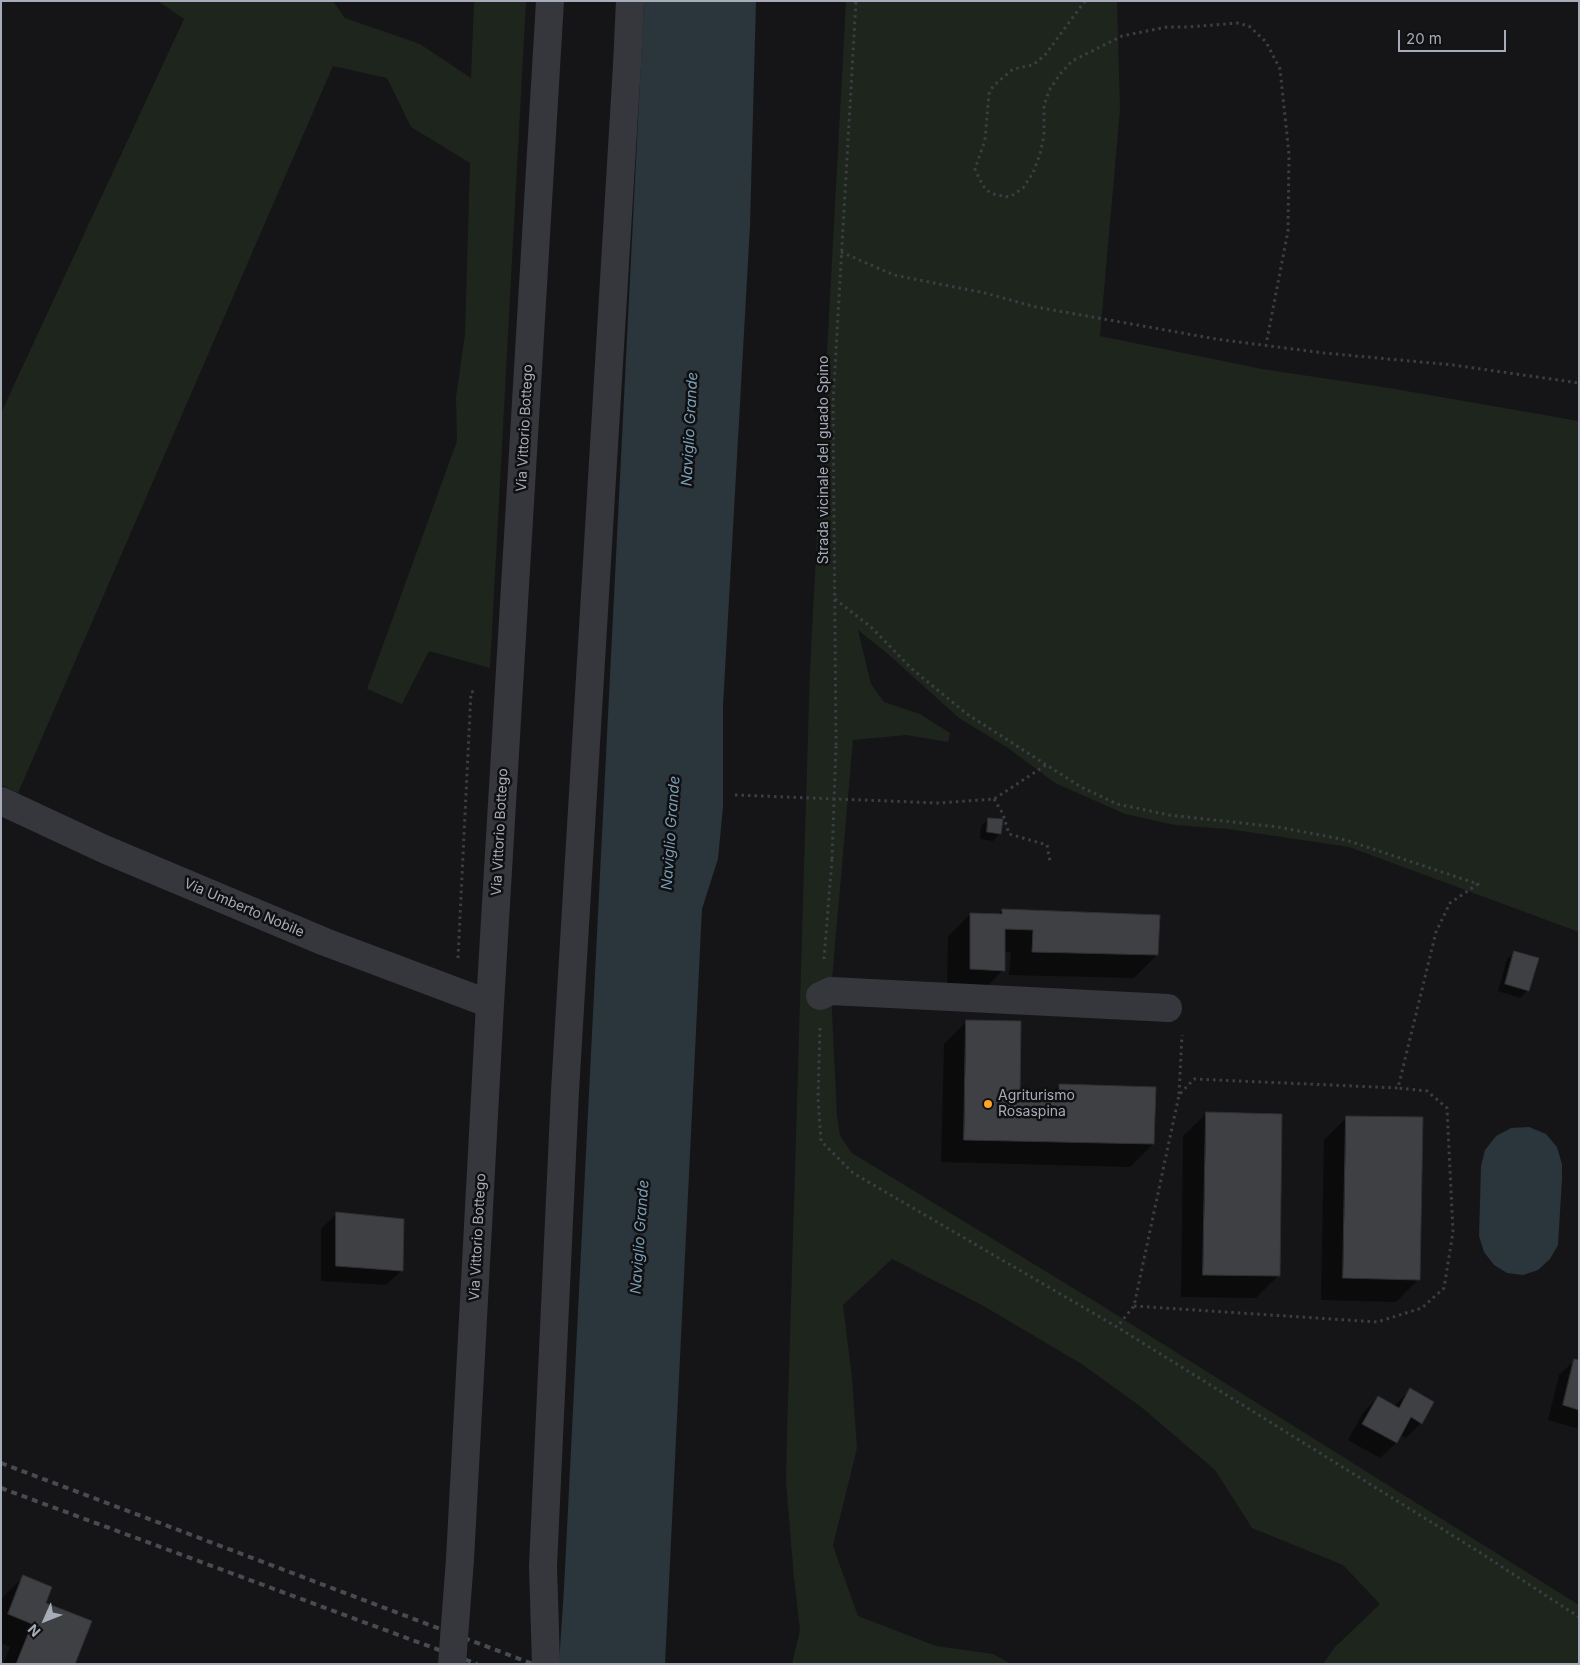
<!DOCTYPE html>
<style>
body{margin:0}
#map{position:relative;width:1580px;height:1665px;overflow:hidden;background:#151517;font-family:Inter,sans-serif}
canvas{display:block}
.frame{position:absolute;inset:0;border:2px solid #a6adb8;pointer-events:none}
.north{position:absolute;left:20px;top:1595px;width:50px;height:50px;-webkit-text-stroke:4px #101012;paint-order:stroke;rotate:226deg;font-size:14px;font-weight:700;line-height:20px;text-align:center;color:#a6adb8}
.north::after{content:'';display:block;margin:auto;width:18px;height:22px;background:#a6adb8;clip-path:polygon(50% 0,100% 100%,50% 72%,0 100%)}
.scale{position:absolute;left:1398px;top:30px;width:108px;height:22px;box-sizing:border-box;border:2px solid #a6adb8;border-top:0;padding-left:6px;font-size:15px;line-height:18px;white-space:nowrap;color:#a6adb8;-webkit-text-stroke:4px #101012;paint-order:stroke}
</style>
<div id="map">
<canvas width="1580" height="1665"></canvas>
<div class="frame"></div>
<div class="north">N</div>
<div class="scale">20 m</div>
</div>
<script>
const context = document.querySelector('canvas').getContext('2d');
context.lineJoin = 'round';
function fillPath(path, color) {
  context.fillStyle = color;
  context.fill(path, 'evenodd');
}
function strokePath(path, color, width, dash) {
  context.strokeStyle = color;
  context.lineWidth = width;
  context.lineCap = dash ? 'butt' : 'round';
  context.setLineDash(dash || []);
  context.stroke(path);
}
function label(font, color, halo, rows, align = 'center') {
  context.font = font + ' Inter,sans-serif';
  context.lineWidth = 5;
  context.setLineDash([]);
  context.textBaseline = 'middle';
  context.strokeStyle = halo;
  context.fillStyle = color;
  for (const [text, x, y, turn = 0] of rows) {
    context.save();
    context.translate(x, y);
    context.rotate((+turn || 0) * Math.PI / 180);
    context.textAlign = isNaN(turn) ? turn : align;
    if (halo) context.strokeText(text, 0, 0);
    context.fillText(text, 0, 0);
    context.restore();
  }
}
fillPath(new Path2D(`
 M 158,1 L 333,1 L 345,18 L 420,44 L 471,78 L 474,1 L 526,1 L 490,668 L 429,651 L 402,704 L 367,689 L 457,441 L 456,397 L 465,334 L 470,163 L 411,127 L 387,78 L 333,66 L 18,793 L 1,785 L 1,413 L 184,19 Z
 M 846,1 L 1117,1 L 1120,110 L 1100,336 L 1262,369 L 1389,388 L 1579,421 L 1579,932 L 1349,847 L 1228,829 L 1175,825 L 1125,814 L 1055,783 L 1008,748 L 959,718 L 889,655 L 858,630 L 871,684 L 884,702 L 920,714 L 950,733 L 948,742 L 906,735 L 853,740 L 831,991 L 837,1115 L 840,1136 L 852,1153 L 1096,1302 L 1579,1605 L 1579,1664 L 1323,1664 L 1335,1647 L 1380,1604 L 1343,1565 L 1252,1528 L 1215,1470 L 1140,1406 L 1080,1363 L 980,1304 L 892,1259 L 843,1305 L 852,1378 L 857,1448 L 833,1546 L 858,1616 L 936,1646 L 993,1654 L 1011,1664 L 792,1664 L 800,1630 L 794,1578 L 786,1481 L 787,1435 L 810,668 Z`), '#1d251d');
fillPath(new Path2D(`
 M 644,1 L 756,1 L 750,226 L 723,706 L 723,807 L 718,859 L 702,909 L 665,1664 L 559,1664 L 564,1588 Z
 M 1529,1127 L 1546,1134 L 1557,1147 L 1562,1164 L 1562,1179 L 1558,1245 L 1550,1259 L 1538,1270 L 1523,1275 L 1507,1273 L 1494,1265 L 1484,1252 L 1479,1236 L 1481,1166 L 1485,1150 L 1496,1136 L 1511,1128 Z`), '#2a353c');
fillPath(new Path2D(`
 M 989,819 L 1000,833 L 993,841 L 980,839 L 981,826 Z
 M 1002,910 L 1157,955 L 1134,978 L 1009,975 L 1011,952 L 1004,952 L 1003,970 L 981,993 L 947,991 L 948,937 L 970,914 L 998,915 Z
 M 1514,952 L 1528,990 L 1520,998 L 1498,991 L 1507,959 Z
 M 967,1021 L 1018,1100 L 1045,1100 L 1059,1086 L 1153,1144 L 1130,1167 L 941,1162 L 944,1044 Z
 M 1206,1114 L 1278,1276 L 1256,1298 L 1181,1297 L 1183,1136 Z
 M 1347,1117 L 1419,1279 L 1396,1302 L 1321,1300 L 1324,1140 Z
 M 336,1214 L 402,1270 L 386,1285 L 321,1281 L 321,1229 Z
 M 1575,1360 L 1579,1361 L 1579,1429 L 1548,1420 L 1559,1375 Z
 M 1410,1390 L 1421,1423 L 1406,1438 L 1400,1435 L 1396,1443 L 1380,1458 L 1348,1440 L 1363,1413 L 1378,1397 L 1394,1406 Z
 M 24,1576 L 74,1664 L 3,1664 L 10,1647 L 1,1643 L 1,1599 Z`), '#0007');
const building = new Path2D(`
 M 988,818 L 1003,819 L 1001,834 L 987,832 Z
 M 1002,909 L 1160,915 L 1158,955 L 1032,952 L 1033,930 L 1005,929 L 1005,971 L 970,969 L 970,913 L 1002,914 Z
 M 1514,951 L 1539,958 L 1529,991 L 1505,984 Z
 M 966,1020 L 1021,1021 L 1020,1098 L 1059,1100 L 1059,1084 L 1156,1087 L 1154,1144 L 964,1140 Z
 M 1206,1112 L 1282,1114 L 1280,1276 L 1203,1275 Z
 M 1346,1116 L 1423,1117 L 1420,1280 L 1343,1278 Z
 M 336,1212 L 404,1219 L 403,1271 L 336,1266 Z
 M 1574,1359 L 1579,1360 L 1579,1410 L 1563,1405 Z
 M 1410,1388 L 1434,1402 L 1422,1424 L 1411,1417 L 1397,1443 L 1362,1424 L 1378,1396 L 1399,1408 Z
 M 23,1575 L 52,1587 L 46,1603 L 92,1621 L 75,1664 L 16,1664 L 32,1624 L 8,1614 Z`);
fillPath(building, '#3f4044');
strokePath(building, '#2f2f33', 1);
strokePath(new Path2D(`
 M 1085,1 L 1045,55 L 1033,65 L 1013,69 L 993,86 L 989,94 L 985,140 L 975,169 C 985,191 985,194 1010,197 L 1023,188 L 1033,173 L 1040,154 L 1044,136 L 1044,105 L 1050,89 L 1060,74 L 1072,61 L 1122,36 L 1167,27 L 1188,27 L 1237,23 L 1249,26 L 1266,42 L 1280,69 L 1289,154 L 1288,231 L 1266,345
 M 841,252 L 894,275 L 985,293 L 1036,307 L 1216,339 L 1324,353 L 1453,365 L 1579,383
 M 835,599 L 871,627 L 912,669 L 967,714 L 1081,787 L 1117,804 L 1169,815 L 1278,827 L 1346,840 L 1478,884 L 1450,903 L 1436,932 L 1398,1088 L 1194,1079 L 1179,1095 L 1134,1306 L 1117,1327
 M 836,745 L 833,403 L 856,1
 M 735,795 L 939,803 L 994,799 L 1046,765
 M 994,799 L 1003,814 L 1009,834 L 1047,845 L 1050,861
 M 458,958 L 471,692 L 477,691
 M 824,959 L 832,859
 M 820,1028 L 818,1098 L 821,1141 L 853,1173 L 1117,1327 L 1476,1550 L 1579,1617
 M 1179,1094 L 1182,1035
 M 1134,1306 L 1377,1322 L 1422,1308 L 1444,1288 L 1453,1232 L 1447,1108 L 1427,1091 L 1398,1088`), '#3b3e43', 3, [2.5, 4]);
strokePath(new Path2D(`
 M 1,801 L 104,849 L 325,942 L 490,1004
 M 820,996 L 831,991 L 1168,1008
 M 460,1559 L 490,1004 L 550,1
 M 546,1664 L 543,1566 L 565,1091 L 627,65 L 630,1`), '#36373c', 28);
strokePath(new Path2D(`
 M 1,1463 L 533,1664
 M 1,1488 L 477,1664`), '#484b51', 4, [6, 5]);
strokePath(new Path2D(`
 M 832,859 L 836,745`), '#3b3e43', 3, [2.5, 4]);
strokePath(new Path2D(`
 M 452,1664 L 460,1559`), '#36373c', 28);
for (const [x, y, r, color] of [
 [988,1104,5,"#fea526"]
]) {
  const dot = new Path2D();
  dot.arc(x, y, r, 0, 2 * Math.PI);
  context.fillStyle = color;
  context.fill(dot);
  strokePath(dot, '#101012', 2);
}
label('14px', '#a6adb8', '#101012', [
 ["Via Vittorio Bottego",525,428,-87],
 ["Strada vicinale del guado Spino",824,460,-90],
 ["Via Vittorio Bottego",500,832,-87],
 ["Via Umberto Nobile",244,908,23],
 ["Via Vittorio Bottego",478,1237,-87]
]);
label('14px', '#a6adb8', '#101012', [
 ["Agriturismo",998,1096],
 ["Rosaspina",998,1112]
], 'left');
label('italic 15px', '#7a9eb5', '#101012', [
 ["Naviglio Grande",690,429,-87],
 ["Naviglio Grande",671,833,-86],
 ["Naviglio Grande",640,1237,-86]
]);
</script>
